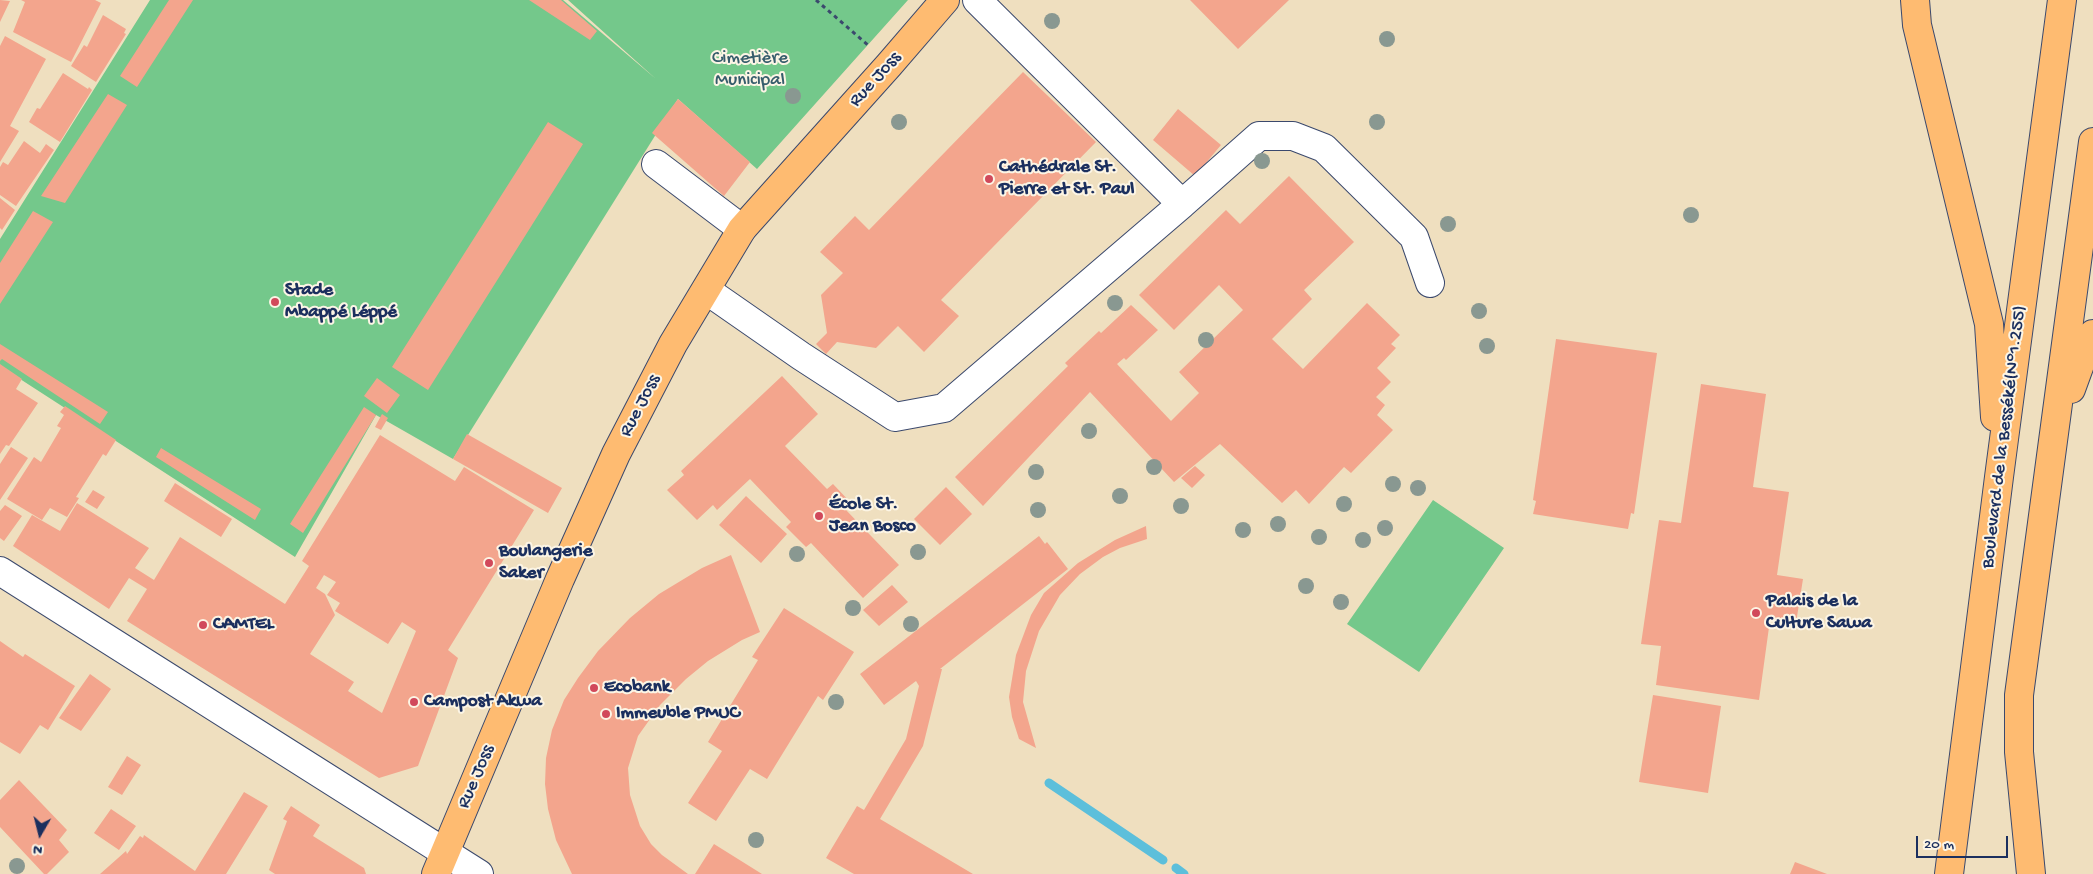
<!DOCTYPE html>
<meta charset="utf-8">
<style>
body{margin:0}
#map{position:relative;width:2093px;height:874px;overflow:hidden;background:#efdfbf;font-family:"Gochi Hand",sans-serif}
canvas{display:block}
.north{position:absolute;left:15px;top:809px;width:50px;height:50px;-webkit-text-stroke:4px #fcf5e5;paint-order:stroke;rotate:188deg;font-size:14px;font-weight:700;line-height:20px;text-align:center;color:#1b2f5e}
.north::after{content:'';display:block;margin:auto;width:18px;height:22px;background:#1b2f5e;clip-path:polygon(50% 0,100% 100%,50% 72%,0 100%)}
.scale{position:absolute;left:1916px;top:836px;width:92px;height:22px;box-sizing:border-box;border:2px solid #1b2f5e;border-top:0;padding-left:6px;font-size:15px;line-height:18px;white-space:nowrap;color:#1b2f5e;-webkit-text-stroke:4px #fcf5e5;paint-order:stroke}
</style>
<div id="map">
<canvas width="2093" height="874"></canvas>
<div class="north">N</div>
<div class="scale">20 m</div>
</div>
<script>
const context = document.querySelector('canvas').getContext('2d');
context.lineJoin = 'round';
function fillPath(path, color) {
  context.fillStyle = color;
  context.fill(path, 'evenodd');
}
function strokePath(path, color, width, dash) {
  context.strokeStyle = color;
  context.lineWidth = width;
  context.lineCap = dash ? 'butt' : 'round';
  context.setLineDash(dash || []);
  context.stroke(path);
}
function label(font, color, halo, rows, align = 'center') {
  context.font = font + ' "Gochi Hand",sans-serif';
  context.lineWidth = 4;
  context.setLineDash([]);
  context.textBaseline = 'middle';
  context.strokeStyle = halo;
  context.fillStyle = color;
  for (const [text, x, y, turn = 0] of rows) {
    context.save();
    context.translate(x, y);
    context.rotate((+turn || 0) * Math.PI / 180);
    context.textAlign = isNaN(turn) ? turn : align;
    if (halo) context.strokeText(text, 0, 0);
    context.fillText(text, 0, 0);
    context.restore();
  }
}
fillPath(new Path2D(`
 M 150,0 L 563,0 L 656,79 L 568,0 L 908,0 L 757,169 L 678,99 L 453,459 L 376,415 L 295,557 L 0,366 L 0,239 Z
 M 1433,500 L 1504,548 L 1419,672 L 1347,624 Z`), '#74c88b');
strokePath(new Path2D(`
 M 1049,783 L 1163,860
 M 1176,868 L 1184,874`), '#5cbfdb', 9);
fillPath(new Path2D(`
 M 0,0 L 10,1 L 0,22 Z
 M 21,0 L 95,0 L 101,3 L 71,62 L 13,32 L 25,2 Z
 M 169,0 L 193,0 L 137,87 L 120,76 Z
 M 529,0 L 561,0 L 597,31 L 590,40 Z
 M 1190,0 L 1289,0 L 1238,49 Z
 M 103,15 L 126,29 L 124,33 L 126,34 L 96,82 L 71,66 L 84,45 L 87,47 Z
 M 5,36 L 46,59 L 10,126 L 19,131 L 0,162 L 0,46 Z
 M 1023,72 L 1096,142 L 941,300 L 959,316 L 924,352 L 898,326 L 876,348 L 837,342 L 826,354 L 816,344 L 827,333 L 821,295 L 843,273 L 820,252 L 855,216 L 869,230 Z
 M 63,73 L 88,89 L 89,87 L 92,90 L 60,142 L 29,122 L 37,108 L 40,109 Z
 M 108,94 L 127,105 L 65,203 L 41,196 Z
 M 678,99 L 750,162 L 724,196 L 652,133 Z
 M 1178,109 L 1221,145 L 1195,176 L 1153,140 Z
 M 548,122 L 583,144 L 428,390 L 392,367 Z
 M 24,141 L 40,153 L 46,144 L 54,150 L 16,206 L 0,195 L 0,167 L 3,162 L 8,165 Z
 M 1289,176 L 1354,242 L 1304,290 L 1312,299 L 1272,339 L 1303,369 L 1367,303 L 1400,335 L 1391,344 L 1396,348 L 1377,368 L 1391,382 L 1376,397 L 1385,405 L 1377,415 L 1393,430 L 1351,473 L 1344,467 L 1309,504 L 1296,490 L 1282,503 L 1220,444 L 1174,482 L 1090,392 L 983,506 L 955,477 L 1068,366 L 1065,363 L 1099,331 L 1101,333 L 1131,305 L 1158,330 L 1126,360 L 1124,358 L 1117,364 L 1171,421 L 1199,393 L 1179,372 L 1243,310 L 1219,285 L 1174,330 L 1139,295 L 1226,210 L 1240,224 Z
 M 0,198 L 15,210 L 2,230 L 0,228 Z
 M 33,211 L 53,222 L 0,304 L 0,263 Z
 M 1556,339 L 1657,353 L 1634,514 L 1631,513 L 1628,529 L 1533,514 L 1536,501 L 1533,500 Z
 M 0,344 L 108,412 L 100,424 L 2,359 L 0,361 Z
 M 0,364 L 22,379 L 16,389 L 38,403 L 9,446 L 6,445 L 0,454 Z
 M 782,376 L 818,414 L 785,446 L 827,489 L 833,484 L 852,504 L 846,510 L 899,565 L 863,598 L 811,543 L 806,547 L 786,527 L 791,522 L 750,479 L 717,510 L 713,505 L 697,520 L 667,490 L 684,475 L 681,471 Z
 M 377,378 L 400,395 L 387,413 L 364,396 Z
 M 1701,384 L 1766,394 L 1753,487 L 1789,492 L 1777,575 L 1803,579 L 1796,623 L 1770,620 L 1759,700 L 1656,685 L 1661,646 L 1641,644 L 1659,520 L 1681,523 Z
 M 65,406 L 116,440 L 106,456 L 103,454 L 76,497 L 79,498 L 67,517 L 50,508 L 42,520 L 7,499 L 34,457 L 41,462 L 61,428 L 57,426 L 64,415 L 60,412 Z
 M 364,407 L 376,415 L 303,533 L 290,524 Z
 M 382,414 L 388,418 L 381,430 L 375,427 Z
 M 467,434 L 562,488 L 548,513 L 453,459 Z
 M 380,435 L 455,481 L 464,467 L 534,510 L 448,650 L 458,658 L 418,766 L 379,778 L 127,621 L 147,589 L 129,578 L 109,609 L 13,546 L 32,515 L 60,531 L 77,503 L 149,548 L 135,568 L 154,580 L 180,537 L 285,604 L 309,566 L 302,561 ZM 324,575 L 336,582 L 327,595 L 340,603 L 335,611 L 388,644 L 402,622 L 416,631 L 382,713 L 348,691 L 354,682 L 310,654 L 335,615 L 325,594 L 316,588 Z
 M 11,447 L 28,458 L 0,500 L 0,464 Z
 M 161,448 L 261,509 L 255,520 L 156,457 Z
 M 1195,466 L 1205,475 L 1192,488 L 1181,478 Z
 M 175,483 L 232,519 L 221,537 L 164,501 Z
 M 946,487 L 972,514 L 940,545 L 914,519 Z
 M 93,490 L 105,497 L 97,509 L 85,502 Z
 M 746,496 L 787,534 L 761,563 L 719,525 Z
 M 5,505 L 22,516 L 4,541 L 0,538 L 0,511 Z
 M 1146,526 L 1147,539 L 1120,548 L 1103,557 L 1080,574 L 1060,595 L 1039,631 L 1026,671 L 1023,702 L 1036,748 L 1019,739 L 1012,717 L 1009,697 L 1016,655 L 1031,615 L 1044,593 L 1078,563 L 1115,540 Z
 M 1039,536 L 1045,544 L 1047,542 L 1068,569 L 940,669 L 942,669 L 923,746 L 880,819 L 973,874 L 854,874 L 826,858 L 857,806 L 864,810 L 906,739 L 919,686 L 916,681 L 884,705 L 860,674 Z
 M 731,555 L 760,632 L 742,640 L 708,661 L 686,679 L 660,705 L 638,736 L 628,768 L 630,795 L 640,826 L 651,844 L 662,855 L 688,874 L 572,874 L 556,840 L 548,809 L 545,784 L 546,758 L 552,730 L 564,700 L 578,678 L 598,651 L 630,618 L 659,594 L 702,568 Z
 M 892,585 L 908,602 L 879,626 L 863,610 Z
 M 784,608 L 854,652 L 823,700 L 818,696 L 767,779 L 750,769 L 716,821 L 688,803 L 722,751 L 708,742 L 758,660 L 752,657 Z
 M 0,641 L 23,657 L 25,654 L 75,686 L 48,730 L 40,725 L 20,754 L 0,742 Z
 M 90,674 L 111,689 L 81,731 L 59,718 Z
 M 1653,695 L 1721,706 L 1708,793 L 1639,782 Z
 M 127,756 L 141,765 L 122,795 L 108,787 Z
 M 19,780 L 67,830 L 59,840 L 69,852 L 47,874 L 44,874 L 0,827 L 0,800 Z
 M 244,792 L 268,806 L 226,874 L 100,874 L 126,851 L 127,854 L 140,836 L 143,838 L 144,835 L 195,871 Z
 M 291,806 L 320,825 L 313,836 L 364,868 L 366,874 L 275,874 L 269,870 L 287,821 L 283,819 Z
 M 111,809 L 136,826 L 119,850 L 94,833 Z
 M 714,844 L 762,874 L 695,874 Z
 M 1795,862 L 1827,874 L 1790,874 Z`), '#f3a58d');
const minor = new Path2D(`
 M 656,164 L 742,229
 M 1182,204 L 1259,136 L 1293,136 L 1324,148 L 1414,237 L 1430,283
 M 706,290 L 801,356 L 895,417 L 944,408 L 1182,204 L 977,0
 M 0,571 L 479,874`);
const major = new Path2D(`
 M 436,874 L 560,579 L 616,454 L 673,344 L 742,229 L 889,65 L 945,0`);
const highway = new Path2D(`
 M 1915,0 L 1917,25 L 1989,324 L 1995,417
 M 2071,389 L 2087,345 L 2093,334
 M 1949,874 L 1999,477 L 2062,0
 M 2031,874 L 2019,752 L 2019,695 L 2093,142`);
strokePath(minor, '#3b496d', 30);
strokePath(major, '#3b496d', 30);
strokePath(highway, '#3b496d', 30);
strokePath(new Path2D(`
 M 816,0 L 869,46`), '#3b496d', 3, [4, 4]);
strokePath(minor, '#fff', 28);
strokePath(major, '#febb71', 28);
strokePath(highway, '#febb71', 28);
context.fillStyle = '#899891';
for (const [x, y] of [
 [1052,21],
 [1387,39],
 [793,96],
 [899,122],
 [1377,122],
 [1262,161],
 [1691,215],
 [1448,224],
 [1115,303],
 [1479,311],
 [1206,340],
 [1487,346],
 [1089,431],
 [1154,467],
 [1036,472],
 [1393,484],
 [1418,488],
 [1120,496],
 [1344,504],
 [1181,506],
 [1038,510],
 [1278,524],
 [1385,528],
 [1243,530],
 [1319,537],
 [1363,540],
 [918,552],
 [797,554],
 [1306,586],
 [1341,602],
 [853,608],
 [911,624],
 [836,702],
 [756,840],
 [17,866]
]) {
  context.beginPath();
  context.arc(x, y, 8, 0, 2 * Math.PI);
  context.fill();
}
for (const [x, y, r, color] of [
 [989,179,5,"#d1495b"],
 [275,302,5,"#d1495b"],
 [819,516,5,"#d1495b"],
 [489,563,5,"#d1495b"],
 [1756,613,5,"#d1495b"],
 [203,625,5,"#d1495b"],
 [594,688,5,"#d1495b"],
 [414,702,5,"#d1495b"],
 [606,714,5,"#d1495b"]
]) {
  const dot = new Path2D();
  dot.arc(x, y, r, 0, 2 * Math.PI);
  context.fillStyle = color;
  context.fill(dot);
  strokePath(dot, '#fcf5e5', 2);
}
label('19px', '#365d6c', '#fcf5e5', [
 ["Cimetière",750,59],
 ["Municipal",750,81]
]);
label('19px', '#1b2f5e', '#fcf5e5', [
 ["Rue Joss",876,80,-48],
 ["Rue Joss",641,406,-63],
 ["Boulevard de la Besséké(N°1.255)",2005,437,-83],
 ["Rue Joss",477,777,-67]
]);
label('bold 19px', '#1b2f5e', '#fcf5e5', [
 ["Cathédrale St.",999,168],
 ["Pierre et St. Paul",999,190],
 ["Stade",285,291],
 ["Mbappé Léppé",285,313],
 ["École St.",829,505],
 ["Jean Bosco",829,527],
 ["Boulangerie",499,552],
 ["Saker",499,574],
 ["Palais de la",1766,602],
 ["Culture Sawa",1766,624],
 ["CAMTEL",213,625],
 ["Ecobank",604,688],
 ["Campost Akwa",424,702],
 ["Immeuble PMUC",616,714]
], 'left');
</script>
